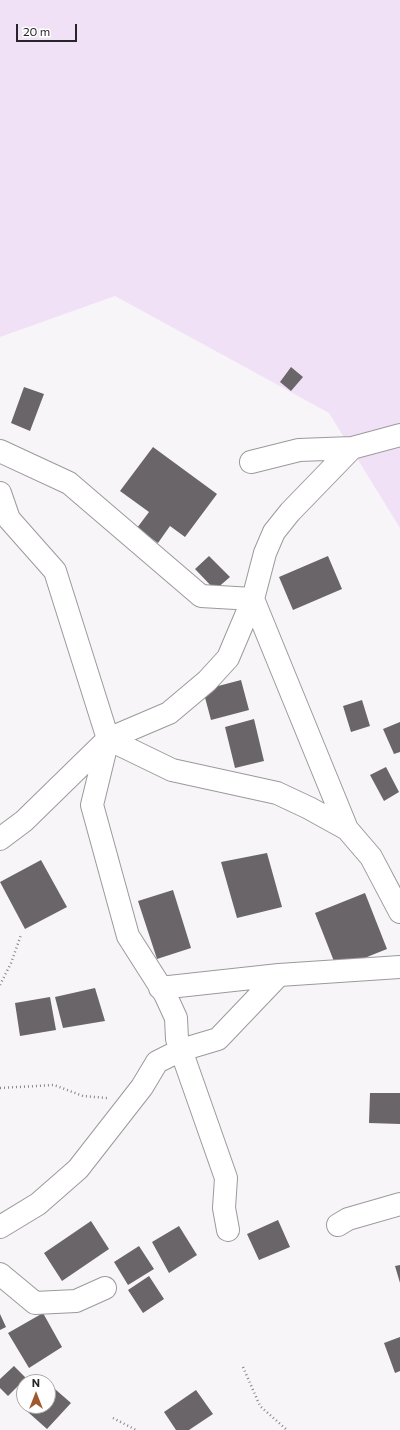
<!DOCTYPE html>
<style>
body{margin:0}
#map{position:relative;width:400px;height:1430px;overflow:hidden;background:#f8f5f9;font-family:Commissioner,sans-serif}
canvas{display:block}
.north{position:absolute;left:16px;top:1374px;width:40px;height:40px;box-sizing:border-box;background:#fff;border:1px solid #a8a8a9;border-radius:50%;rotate:0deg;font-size:11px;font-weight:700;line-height:16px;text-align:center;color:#262527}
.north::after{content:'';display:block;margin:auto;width:14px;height:18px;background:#9f592e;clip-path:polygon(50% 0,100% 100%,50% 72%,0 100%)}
.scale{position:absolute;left:16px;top:24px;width:61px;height:18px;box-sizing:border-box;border:2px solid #262527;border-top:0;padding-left:5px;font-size:12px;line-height:14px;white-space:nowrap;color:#262527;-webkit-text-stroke:3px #fff;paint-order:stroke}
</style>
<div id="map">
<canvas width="400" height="1430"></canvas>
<div class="north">N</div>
<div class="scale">20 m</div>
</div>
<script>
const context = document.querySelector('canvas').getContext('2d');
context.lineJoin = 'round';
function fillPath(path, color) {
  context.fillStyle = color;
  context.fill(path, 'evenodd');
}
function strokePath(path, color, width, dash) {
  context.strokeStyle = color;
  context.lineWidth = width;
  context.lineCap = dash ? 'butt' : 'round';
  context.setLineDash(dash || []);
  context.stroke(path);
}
fillPath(new Path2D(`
 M 0,0 L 400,0 L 400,528 L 329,413 L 115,296 L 0,337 Z`), '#f1e1f7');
fillPath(new Path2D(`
 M 291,367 L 303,377 L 291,391 L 280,382 Z
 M 24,387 L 44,394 L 30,431 L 11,423 Z
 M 153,447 L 217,494 L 185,537 L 170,526 L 158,543 L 137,528 L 149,512 L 120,491 Z
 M 209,556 L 230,577 L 215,590 L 195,569 Z
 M 328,556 L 342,589 L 293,610 L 279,577 Z
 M 241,680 L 249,710 L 211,720 L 203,690 Z
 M 362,700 L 370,726 L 351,732 L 343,706 Z
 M 254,719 L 264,761 L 235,768 L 225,727 Z
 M 400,722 L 400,752 L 394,754 L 383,729 Z
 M 386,767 L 399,792 L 384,801 L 370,775 Z
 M 267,853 L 282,907 L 237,918 L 221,862 Z
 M 41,860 L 67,907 L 25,929 L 0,882 Z
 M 173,890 L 191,948 L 157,959 L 138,901 Z
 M 365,893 L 387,949 L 337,969 L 315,913 Z
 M 95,988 L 105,1021 L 63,1028 L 55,997 Z
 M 50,997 L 56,1030 L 20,1036 L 15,1003 Z
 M 370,1093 L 400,1093 L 400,1124 L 369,1123 Z
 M 278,1220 L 290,1247 L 259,1260 L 247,1234 Z
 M 91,1221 L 109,1249 L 62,1281 L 44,1253 Z
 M 179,1226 L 197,1255 L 169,1273 L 152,1242 Z
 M 139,1246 L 154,1269 L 128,1285 L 114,1262 Z
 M 400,1265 L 400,1283 L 395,1266 Z
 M 149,1276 L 164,1299 L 143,1313 L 128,1290 Z
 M 43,1313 L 62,1347 L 29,1368 L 8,1333 Z
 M 0,1314 L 6,1327 L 0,1330 Z
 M 400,1337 L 400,1371 L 395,1373 L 384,1343 Z
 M 14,1366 L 26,1378 L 8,1396 L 0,1388 L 0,1379 Z
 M 48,1383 L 71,1403 L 47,1429 L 20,1405 L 24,1400 L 24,1406 L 48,1406 Z
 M 196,1390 L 213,1414 L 189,1430 L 176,1430 L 164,1412 Z`), '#696568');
const minor = new Path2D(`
 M 0,451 L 69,483 L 201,596 L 253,599 L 347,829
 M 251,462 L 299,450 L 352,448
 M 0,493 L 9,519 L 55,571 L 108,739 L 92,805 L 128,936 L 165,994 L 176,1018 L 177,1039 L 181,1050 L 226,1178 L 224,1208 L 228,1230
 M 108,739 L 172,770 L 277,793 L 309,808 L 347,829 L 371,857 L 400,912
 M 0,839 L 24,821 L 108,739 L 169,713 L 207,681 L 228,658 L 253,599 L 265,553 L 274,532 L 290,512 L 352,448 L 400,435
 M 160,988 L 279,975 L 400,967
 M 338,1225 L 348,1219 L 400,1204
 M 0,1227 L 38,1204 L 78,1169 L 142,1087 L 157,1062 L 181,1050 L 218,1039 L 279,975
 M 0,1274 L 35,1303 L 76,1301 L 105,1288`);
strokePath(minor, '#9c999d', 24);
strokePath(new Path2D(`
 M 0,985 L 11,963 L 21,935
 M 0,1088 L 54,1085 L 83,1096 L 107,1098
 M 243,1367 L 260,1406 L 287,1430
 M 113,1418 L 136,1430`), '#878588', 2.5, [1, 3]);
strokePath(minor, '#fff', 22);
</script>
